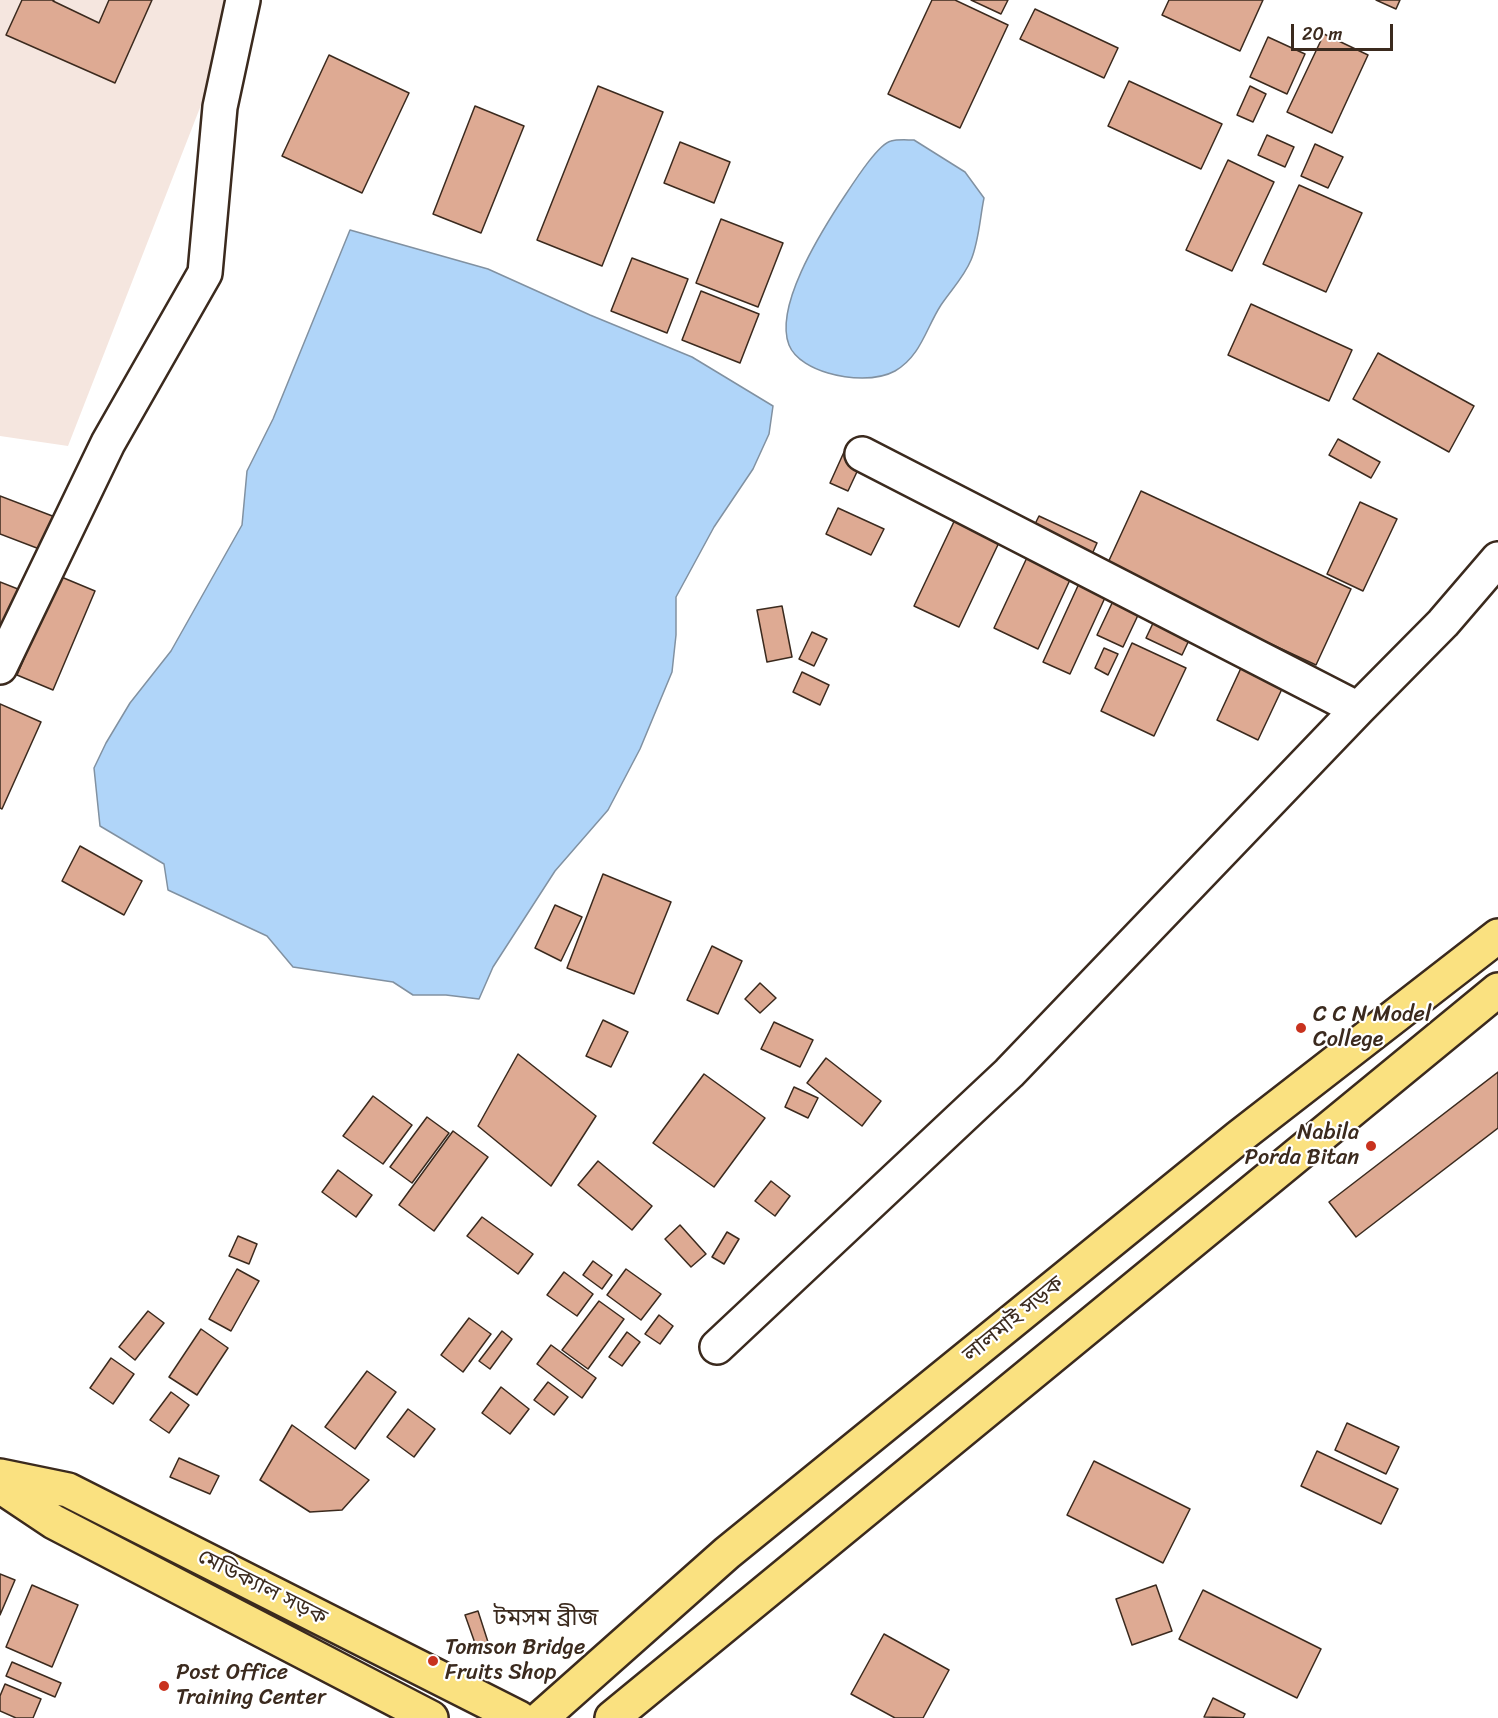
<!DOCTYPE html>
<meta charset="utf-8">
<style>
body{margin:0}
#map{position:relative;width:1498px;height:1718px;overflow:hidden;background:#fff;font-family:Sriracha,sans-serif}
canvas{display:block}
.scale{position:absolute;left:1291px;top:24px;width:102px;height:27px;box-sizing:border-box;border:3px solid #3b2a1e;border-top:0;padding-left:8px;font-size:18px;line-height:21px;white-space:nowrap;color:#3b2a1e;-webkit-text-stroke:4px #fff;paint-order:stroke}
</style>
<div id="map">
<canvas width="1498" height="1718"></canvas>
<div class="scale">20 m</div>
</div>
<script>
const context = document.querySelector('canvas').getContext('2d');
context.lineJoin = 'round';
function fillPath(path, color) {
  context.fillStyle = color;
  context.fill(path, 'evenodd');
}
function strokePath(path, color, width, dash) {
  context.strokeStyle = color;
  context.lineWidth = width;
  context.lineCap = dash ? 'butt' : 'round';
  context.setLineDash(dash || []);
  context.stroke(path);
}
function label(font, color, halo, rows, align = 'center') {
  context.font = font + ' Sriracha,"Noto Sans Bengali",sans-serif';
  context.lineWidth = 4.5;
  context.setLineDash([]);
  context.textBaseline = 'middle';
  context.strokeStyle = halo;
  context.fillStyle = color;
  for (const [text, x, y, turn = 0] of rows) {
    context.save();
    context.translate(x, y);
    context.rotate((+turn || 0) * Math.PI / 180);
    context.textAlign = isNaN(turn) ? turn : align;
    if (halo) context.strokeText(text, 0, 0);
    context.fillText(text, 0, 0);
    context.restore();
  }
}
fillPath(new Path2D(`
 M 0,0 L 242,0 L 68,446 L 0,436 Z`), '#f5e6df');
const water = new Path2D(`
 M 914,140 L 965,172 L 984,198 C 980,217 979,241 971,260 C 964,277 951,290 941,305 C 926,328 921,356 895,371 C 877,381 848,379 828,373 C 814,369 795,360 789,345 C 774,307 820,234 840,203 C 849,190 877,144 891,141 C 898,139 907,140 914,140 Z
 M 350,230 L 488,269 L 590,315 L 692,357 L 773,406 L 769,434 L 753,469 L 714,527 L 676,597 L 676,635 L 672,672 L 640,749 L 608,810 L 555,871 L 493,967 L 479,999 L 446,995 L 413,995 L 393,982 L 293,967 L 267,936 L 168,890 L 164,864 L 100,826 L 94,768 L 106,743 L 130,703 L 171,651 L 242,525 L 247,471 L 273,419 Z`);
fillPath(water, '#b0d5f9');
strokePath(water, '#8191a1', 1.5);
const building = new Path2D(`
 M 22,0 L 54,0 L 53,1 L 99,23 L 109,0 L 152,0 L 115,83 L 6,35 Z
 M 932,0 L 955,0 L 1008,25 L 960,128 L 888,94 Z
 M 971,0 L 1008,0 L 1001,14 Z
 M 1169,0 L 1263,0 L 1240,51 L 1162,15 Z
 M 1376,0 L 1400,0 L 1396,9 Z
 M 1035,9 L 1118,48 L 1104,78 L 1020,39 Z
 M 1324,34 L 1368,55 L 1332,133 L 1287,112 Z
 M 1268,37 L 1305,54 L 1287,94 L 1250,77 Z
 M 329,55 L 409,93 L 362,193 L 282,156 Z
 M 1129,81 L 1222,124 L 1201,169 L 1108,126 Z
 M 598,86 L 663,112 L 602,266 L 537,240 Z
 M 1250,86 L 1266,94 L 1253,122 L 1237,115 Z
 M 475,106 L 524,126 L 481,233 L 433,214 Z
 M 1267,135 L 1294,147 L 1285,167 L 1258,155 Z
 M 680,142 L 730,162 L 714,203 L 664,183 Z
 M 1315,144 L 1343,157 L 1328,188 L 1301,176 Z
 M 1228,160 L 1274,182 L 1232,271 L 1186,250 Z
 M 1299,185 L 1362,213 L 1326,292 L 1263,264 Z
 M 721,219 L 783,243 L 758,307 L 696,283 Z
 M 632,258 L 688,279 L 667,333 L 611,311 Z
 M 701,291 L 759,314 L 740,363 L 682,340 Z
 M 1251,304 L 1352,350 L 1329,401 L 1228,355 Z
 M 1378,353 L 1474,406 L 1449,452 L 1353,399 Z
 M 1338,439 L 1380,462 L 1371,478 L 1329,455 Z
 M 844,452 L 862,461 L 848,491 L 830,483 Z
 M 1141,491 L 1351,589 L 1316,665 L 1106,567 Z
 M 0,496 L 55,517 L 42,550 L 0,534 Z
 M 1360,502 L 1397,519 L 1363,591 L 1327,574 Z
 M 838,508 L 884,529 L 871,555 L 826,534 Z
 M 959,511 L 1004,532 L 959,627 L 914,606 Z
 M 1039,516 L 1097,543 L 1089,561 L 1030,534 Z
 M 1031,549 L 1075,569 L 1038,649 L 994,628 Z
 M 59,576 L 95,591 L 53,690 L 17,675 Z
 M 1082,577 L 1109,589 L 1070,674 L 1043,662 Z
 M 0,582 L 23,591 L 0,650 Z
 M 1114,599 L 1140,611 L 1123,647 L 1097,635 Z
 M 782,606 L 792,657 L 767,662 L 757,610 Z
 M 1155,619 L 1191,636 L 1182,655 L 1146,638 Z
 M 812,632 L 827,639 L 814,666 L 799,659 Z
 M 1132,643 L 1186,668 L 1154,736 L 1101,711 Z
 M 1104,648 L 1118,654 L 1108,675 L 1095,668 Z
 M 1247,655 L 1289,674 L 1258,740 L 1217,720 Z
 M 802,672 L 829,685 L 820,705 L 793,692 Z
 M 0,704 L 41,722 L 2,809 L 0,808 Z
 M 80,846 L 142,881 L 124,915 L 62,881 Z
 M 603,874 L 671,902 L 634,994 L 567,968 Z
 M 555,905 L 582,917 L 561,961 L 535,948 Z
 M 712,946 L 742,961 L 718,1014 L 687,1000 Z
 M 760,983 L 776,998 L 760,1013 L 745,999 Z
 M 603,1020 L 628,1032 L 611,1067 L 586,1056 Z
 M 774,1022 L 813,1040 L 800,1067 L 761,1049 Z
 M 518,1054 L 596,1116 L 551,1186 L 478,1126 Z
 M 826,1058 L 881,1101 L 862,1126 L 807,1083 Z
 M 1498,1072 L 1498,1128 L 1356,1237 L 1329,1202 Z
 M 704,1074 L 765,1118 L 714,1187 L 653,1143 Z
 M 794,1087 L 818,1098 L 808,1118 L 785,1107 Z
 M 373,1096 L 412,1125 L 383,1164 L 343,1136 Z
 M 427,1117 L 449,1133 L 412,1183 L 390,1167 Z
 M 453,1131 L 488,1157 L 434,1231 L 399,1205 Z
 M 598,1161 L 652,1206 L 632,1230 L 578,1185 Z
 M 338,1170 L 372,1195 L 356,1217 L 322,1192 Z
 M 771,1181 L 790,1196 L 775,1216 L 755,1201 Z
 M 482,1217 L 533,1254 L 518,1274 L 467,1236 Z
 M 680,1225 L 706,1254 L 691,1267 L 665,1239 Z
 M 727,1232 L 739,1239 L 724,1264 L 712,1257 Z
 M 238,1236 L 257,1244 L 249,1264 L 229,1256 Z
 M 593,1261 L 612,1275 L 602,1289 L 583,1275 Z
 M 237,1269 L 259,1281 L 231,1331 L 209,1319 Z
 M 626,1269 L 661,1294 L 641,1320 L 607,1295 Z
 M 564,1272 L 593,1294 L 577,1316 L 547,1295 Z
 M 599,1301 L 624,1319 L 588,1369 L 562,1350 Z
 M 148,1311 L 164,1323 L 135,1360 L 119,1347 Z
 M 659,1315 L 673,1326 L 660,1344 L 645,1334 Z
 M 469,1318 L 491,1334 L 463,1372 L 441,1355 Z
 M 201,1329 L 228,1348 L 197,1395 L 169,1377 Z
 M 502,1331 L 512,1339 L 490,1369 L 479,1361 Z
 M 627,1332 L 640,1342 L 622,1366 L 609,1357 Z
 M 551,1345 L 596,1378 L 582,1398 L 537,1364 Z
 M 111,1358 L 134,1374 L 113,1404 L 90,1388 Z
 M 367,1371 L 396,1392 L 355,1449 L 325,1427 Z
 M 548,1382 L 568,1397 L 554,1415 L 534,1400 Z
 M 501,1387 L 529,1409 L 510,1434 L 482,1413 Z
 M 171,1392 L 189,1405 L 169,1433 L 150,1420 Z
 M 408,1409 L 435,1429 L 414,1457 L 387,1437 Z
 M 1347,1423 L 1399,1447 L 1386,1474 L 1335,1450 Z
 M 292,1425 L 369,1480 L 342,1510 L 310,1512 L 260,1480 Z
 M 1317,1451 L 1398,1489 L 1381,1524 L 1301,1486 Z
 M 179,1458 L 219,1476 L 210,1494 L 170,1477 Z
 M 1094,1461 L 1190,1509 L 1163,1563 L 1067,1515 Z
 M 0,1574 L 15,1580 L 0,1615 Z
 M 32,1585 L 78,1605 L 52,1667 L 6,1647 Z
 M 1156,1585 L 1172,1631 L 1132,1645 L 1116,1599 Z
 M 1203,1590 L 1321,1649 L 1297,1698 L 1179,1639 Z
 M 478,1611 L 488,1642 L 476,1646 L 465,1615 Z
 M 884,1634 L 949,1670 L 923,1718 L 895,1718 L 851,1694 Z
 M 12,1662 L 61,1683 L 55,1697 L 6,1676 Z
 M 5,1684 L 41,1699 L 33,1718 L 16,1718 L 0,1711 L 0,1696 Z
 M 1213,1698 L 1245,1714 L 1243,1718 L 1204,1717 Z`);
fillPath(building, '#deaa93');
strokePath(building, '#3b2a1e', 1.5);
const street = new Path2D(`
 M 862,454 L 1358,709
 M 0,667 L 108,443 L 205,273 L 220,107 L 243,0
 M 717,1347 L 1009,1073 L 1358,709 L 1443,623 L 1498,559`);
const primary = new Path2D(`
 M 0,1476 L 68,1490 L 519,1718
 M 0,1486 L 54,1522 L 431,1718
 M 541,1718 L 727,1553 L 1239,1137 L 1498,936
 M 612,1718 L 1498,990`);
strokePath(street, '#3b2a1e', 38);
strokePath(primary, '#3b2a1e', 38);
strokePath(street, '#fff', 33);
strokePath(primary, '#fae180', 33);
for (const [x, y, r, color] of [
 [1301,1028,6,"#c8321e"],
 [1371,1146,6,"#c8321e"],
 [433,1661,6,"#c8321e"],
 [164,1686,6,"#c8321e"]
]) {
  const dot = new Path2D();
  dot.arc(x, y, r, 0, 2 * Math.PI);
  context.fillStyle = color;
  context.fill(dot);
  strokePath(dot, '#fff', 2);
}
label('22px', '#3b2a1e', '#fff', [
 ["C C N Model",1313,1015],
 ["College",1313,1040],
 ["Nabila",1359,1133,"right"],
 ["Porda Bitan",1359,1158,"right"],
 ["Tomson Bridge",445,1648],
 ["Fruits Shop",445,1673],
 ["Post Office",176,1673],
 ["Training Center",176,1698]
], 'left');
label('22px', '#3b2a1e', '#fff', [
 ["লালমাই সড়ক",1014,1320,-39],
 ["মেডিক্যাল সড়ক",262,1588,27]
]);
label('24px', '#3b2a1e', '#fff', [
 ["টমসম ব্রীজ",546,1619]
]);
</script>
